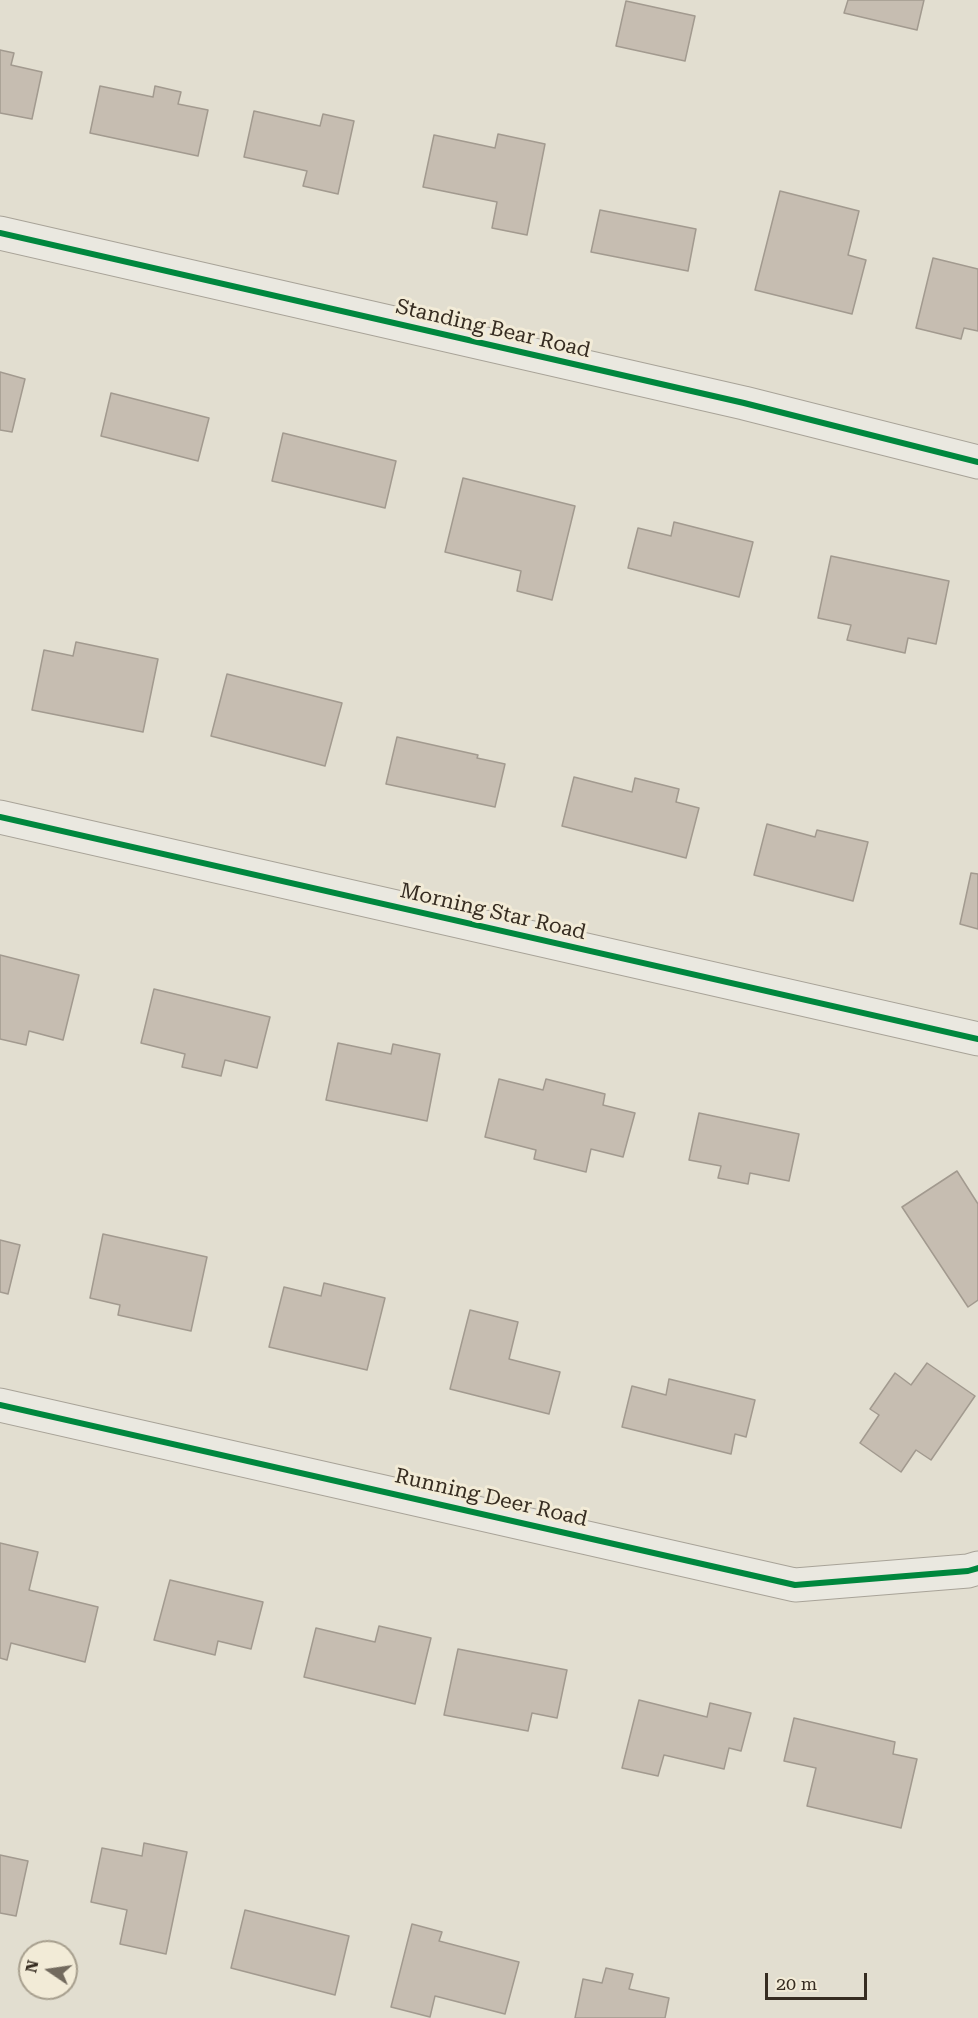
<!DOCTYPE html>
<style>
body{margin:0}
#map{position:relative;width:978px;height:2018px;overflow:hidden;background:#e2ded0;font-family:"Roboto Serif",serif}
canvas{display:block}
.north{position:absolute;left:18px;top:1940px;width:60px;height:60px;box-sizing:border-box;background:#f2ebd7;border:2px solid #a79f8e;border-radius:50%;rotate:283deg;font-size:16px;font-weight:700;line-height:24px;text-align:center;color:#362c21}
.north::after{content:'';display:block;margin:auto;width:21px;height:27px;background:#726a5e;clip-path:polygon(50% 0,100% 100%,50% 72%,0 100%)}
.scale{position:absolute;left:765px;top:1973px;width:102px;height:27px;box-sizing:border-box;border:3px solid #362c21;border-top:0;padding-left:8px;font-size:18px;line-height:21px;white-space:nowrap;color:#362c21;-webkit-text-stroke:4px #f2ebd7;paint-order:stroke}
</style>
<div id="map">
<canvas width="978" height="2018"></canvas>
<div class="north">N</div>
<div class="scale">20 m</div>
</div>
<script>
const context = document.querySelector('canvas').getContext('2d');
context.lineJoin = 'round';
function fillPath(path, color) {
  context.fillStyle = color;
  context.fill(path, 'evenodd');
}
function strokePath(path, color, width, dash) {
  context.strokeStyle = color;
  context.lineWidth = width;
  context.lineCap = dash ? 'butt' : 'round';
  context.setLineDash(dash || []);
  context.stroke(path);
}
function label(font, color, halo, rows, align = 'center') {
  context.font = font + ' "Roboto Serif",serif';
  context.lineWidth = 6;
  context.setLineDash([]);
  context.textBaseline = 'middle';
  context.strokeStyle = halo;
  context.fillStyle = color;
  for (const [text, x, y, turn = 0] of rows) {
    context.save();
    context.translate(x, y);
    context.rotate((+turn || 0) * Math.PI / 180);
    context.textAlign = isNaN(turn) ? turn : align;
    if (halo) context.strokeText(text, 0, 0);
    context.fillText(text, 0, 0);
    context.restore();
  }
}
const building = new Path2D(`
 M 848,0 L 924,0 L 917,30 L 844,13 Z
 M 626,1 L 695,16 L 685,61 L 616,46 Z
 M 0,50 L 14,53 L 11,65 L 42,72 L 32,119 L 0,113 Z
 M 100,86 L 153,97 L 155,86 L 181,92 L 178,104 L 208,110 L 198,156 L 90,133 Z
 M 254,111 L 320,126 L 323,114 L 354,121 L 338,194 L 303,186 L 307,171 L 244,157 Z
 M 498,134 L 545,144 L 527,235 L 492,228 L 497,202 L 423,187 L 434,135 L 495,148 Z
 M 780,191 L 859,211 L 848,255 L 866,260 L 852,314 L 755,290 Z
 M 600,210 L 696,229 L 688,271 L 591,252 Z
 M 933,258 L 978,269 L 978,331 L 964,328 L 961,339 L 916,328 Z
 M 0,372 L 25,379 L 12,432 L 0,430 Z
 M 111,393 L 209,418 L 198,461 L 101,436 Z
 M 283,433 L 396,461 L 385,508 L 272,481 Z
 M 463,478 L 575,506 L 552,600 L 517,591 L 521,571 L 445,552 Z
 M 674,522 L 753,542 L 739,597 L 628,568 L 638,528 L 671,536 Z
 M 831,556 L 949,581 L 936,644 L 908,638 L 905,653 L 847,640 L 851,625 L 818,618 Z
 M 76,642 L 158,659 L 143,732 L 32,710 L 44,650 L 73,656 Z
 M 227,674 L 342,703 L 325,766 L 211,736 Z
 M 397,737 L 478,755 L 477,758 L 505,764 L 495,807 L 386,784 Z
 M 574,777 L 632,792 L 635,778 L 679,789 L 676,802 L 699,808 L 686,858 L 562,826 Z
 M 767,824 L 815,837 L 817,830 L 868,842 L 853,901 L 754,875 Z
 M 971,873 L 978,874 L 978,929 L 960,924 Z
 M 0,955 L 79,975 L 63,1040 L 29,1031 L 26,1045 L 0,1039 Z
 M 154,989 L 270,1017 L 257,1068 L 225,1060 L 221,1076 L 182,1067 L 185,1054 L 141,1043 Z
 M 338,1043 L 391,1054 L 393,1044 L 440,1054 L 427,1121 L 326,1100 Z
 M 499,1079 L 543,1090 L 546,1079 L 605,1094 L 603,1105 L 635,1113 L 623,1157 L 591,1149 L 586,1172 L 534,1159 L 536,1150 L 485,1137 Z
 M 699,1113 L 799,1134 L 789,1181 L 750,1173 L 748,1184 L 718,1178 L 721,1166 L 689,1160 Z
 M 957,1171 L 978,1204 L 978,1300 L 968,1307 L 902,1207 Z
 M 103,1234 L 207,1257 L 191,1331 L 118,1315 L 120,1305 L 90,1298 Z
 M 0,1240 L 20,1245 L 8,1294 L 0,1292 Z
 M 324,1283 L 385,1298 L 367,1370 L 269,1347 L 284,1287 L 321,1296 Z
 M 470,1310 L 518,1322 L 509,1359 L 560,1372 L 549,1414 L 450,1389 Z
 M 927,1363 L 975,1396 L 931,1460 L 916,1450 L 901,1472 L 860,1443 L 879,1415 L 870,1409 L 895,1373 L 911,1385 Z
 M 669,1379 L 755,1400 L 746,1437 L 735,1434 L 731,1454 L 622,1427 L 632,1386 L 666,1395 Z
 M 0,1543 L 38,1552 L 29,1590 L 98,1607 L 85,1662 L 11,1643 L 7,1660 L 0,1658 Z
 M 170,1580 L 263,1602 L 251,1649 L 218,1641 L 215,1655 L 154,1640 Z
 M 379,1626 L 431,1638 L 415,1704 L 304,1677 L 316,1628 L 375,1642 Z
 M 458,1649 L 567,1670 L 557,1718 L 532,1713 L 528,1731 L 444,1715 Z
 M 639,1700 L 707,1717 L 710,1703 L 751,1713 L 741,1751 L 729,1748 L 724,1769 L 664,1755 L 658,1776 L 622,1768 Z
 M 794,1718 L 895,1742 L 893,1754 L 917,1759 L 901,1828 L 807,1806 L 816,1768 L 784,1761 Z
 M 144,1843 L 187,1852 L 166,1954 L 120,1944 L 127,1910 L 91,1902 L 102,1848 L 142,1856 Z
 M 0,1855 L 28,1861 L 16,1916 L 0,1913 Z
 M 245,1910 L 349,1936 L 335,1995 L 231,1968 Z
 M 412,1924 L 442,1932 L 439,1941 L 519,1962 L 505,2014 L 435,1996 L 430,2017 L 391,2007 Z
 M 606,1968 L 633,1974 L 629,1989 L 669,1998 L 665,2018 L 575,2018 L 583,1979 L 602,1983 Z`);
fillPath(building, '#c6bdb1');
strokePath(building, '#a29a8f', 1.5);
const minor = new Path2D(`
 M 0,233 L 744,403 L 978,462
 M 0,817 L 978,1039
 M 0,1405 L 795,1585 L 968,1571 L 978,1568`);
strokePath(minor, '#a8a398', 35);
strokePath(minor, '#eae8e0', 33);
strokePath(new Path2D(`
 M 0,233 L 744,403 L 978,462
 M 0,817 L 978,1039
 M 0,1405 L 795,1585 L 968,1571 L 978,1568`), '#00873e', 6);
label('21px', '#362c21', '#f2ebd7', [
 ["Standing Bear Road",493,329,13],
 ["Morning Star Road",493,912,13],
 ["Running Deer Road",491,1498,13]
]);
</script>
